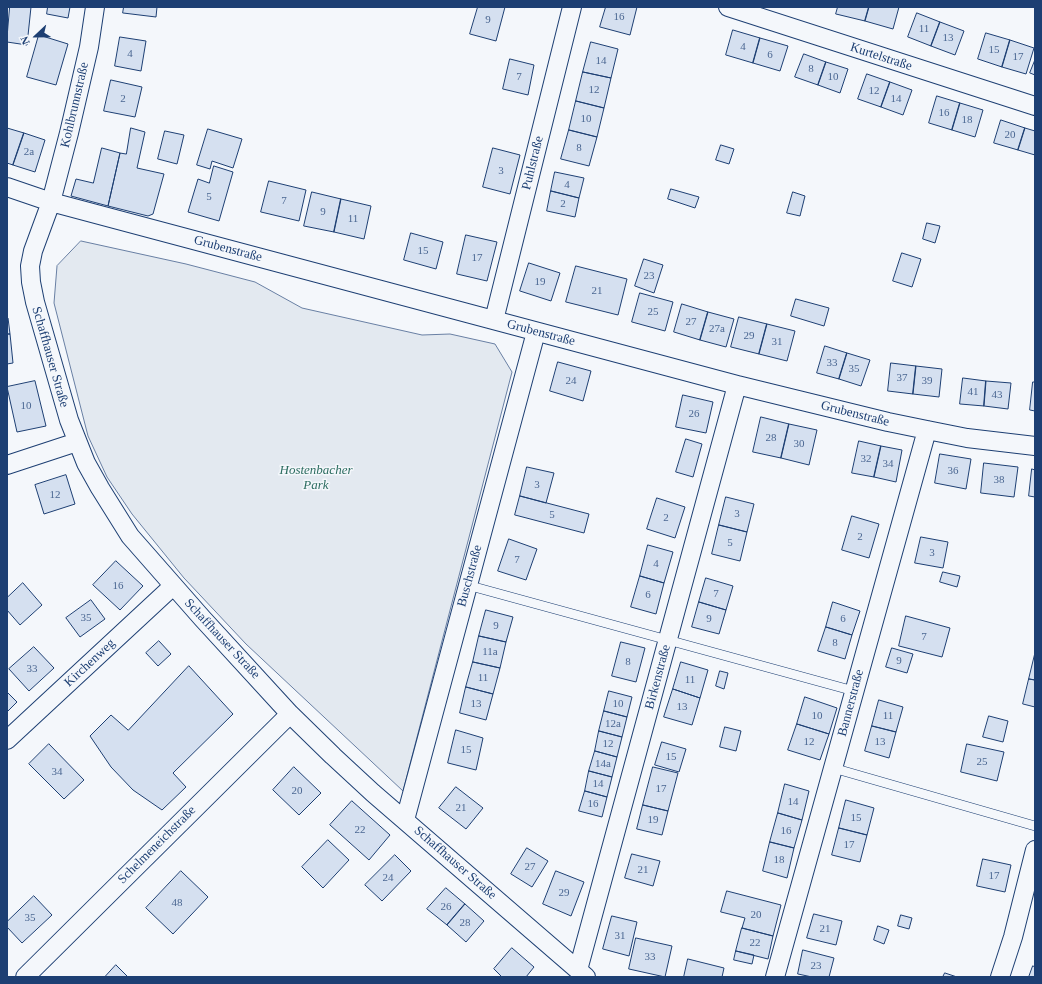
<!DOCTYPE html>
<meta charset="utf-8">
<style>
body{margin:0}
#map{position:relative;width:1042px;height:984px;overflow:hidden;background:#f4f7fb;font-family:Georgia,serif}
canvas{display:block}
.frame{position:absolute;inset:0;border:8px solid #1d3f73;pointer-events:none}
.north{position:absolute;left:16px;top:16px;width:40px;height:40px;-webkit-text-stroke:3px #f4f7fb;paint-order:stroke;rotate:248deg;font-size:11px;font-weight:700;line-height:16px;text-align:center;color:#1d3f73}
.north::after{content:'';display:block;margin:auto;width:14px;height:18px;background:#1d3f73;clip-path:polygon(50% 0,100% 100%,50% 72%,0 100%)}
</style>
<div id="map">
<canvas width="1042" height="984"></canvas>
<div class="frame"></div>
<div class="north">N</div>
</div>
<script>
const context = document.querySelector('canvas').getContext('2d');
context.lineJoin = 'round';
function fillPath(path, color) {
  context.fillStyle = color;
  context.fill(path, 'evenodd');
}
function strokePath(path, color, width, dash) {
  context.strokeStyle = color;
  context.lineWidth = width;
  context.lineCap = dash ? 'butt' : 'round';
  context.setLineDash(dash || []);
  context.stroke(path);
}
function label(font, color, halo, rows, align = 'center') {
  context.font = font + ' Georgia,serif';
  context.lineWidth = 3;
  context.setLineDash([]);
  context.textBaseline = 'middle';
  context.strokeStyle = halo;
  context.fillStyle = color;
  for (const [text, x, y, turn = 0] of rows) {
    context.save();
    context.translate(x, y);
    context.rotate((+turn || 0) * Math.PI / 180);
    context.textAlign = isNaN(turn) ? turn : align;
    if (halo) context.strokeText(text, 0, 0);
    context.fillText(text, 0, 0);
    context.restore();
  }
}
const green = new Path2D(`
 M 81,241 L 186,264 L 255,282 L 302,308 L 422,335 L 450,334 L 495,344 L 512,372 L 403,791 L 246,644 L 184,578 L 132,514 L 107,477 L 88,436 L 54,303 L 57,266 Z`);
fillPath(green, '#e3e9f0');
strokePath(green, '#687fa3', 1);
const building = new Path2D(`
 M 10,7 L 31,7 L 27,45 L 7,42 Z
 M 48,7 L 70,7 L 68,18 L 47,14 Z
 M 124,7 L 157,7 L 156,17 L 123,13 Z
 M 478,7 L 505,7 L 496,41 L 470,34 Z
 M 606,7 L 637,7 L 630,35 L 600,27 Z
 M 838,7 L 869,7 L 865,21 L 836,14 Z
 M 869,7 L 899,7 L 893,29 L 865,21 Z
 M 917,13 L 940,22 L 931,46 L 908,37 Z
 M 940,22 L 964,31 L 955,55 L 931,46 Z
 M 733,30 L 760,38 L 753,63 L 726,55 Z
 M 986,33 L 1010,40 L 1002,67 L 978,59 Z
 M 39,35 L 68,44 L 56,85 L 27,77 Z
 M 120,37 L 146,41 L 141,71 L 115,66 Z
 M 760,38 L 788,46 L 780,71 L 753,63 Z
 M 1010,40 L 1034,48 L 1026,74 L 1002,67 Z
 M 591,42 L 618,49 L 611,78 L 583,72 Z
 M 804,54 L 826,62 L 818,85 L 795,77 Z
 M 510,59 L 534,65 L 528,95 L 503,89 Z
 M 1035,60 L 1035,75 L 1030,73 Z
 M 826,62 L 848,69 L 840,93 L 818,85 Z
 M 583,72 L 611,78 L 604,108 L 576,101 Z
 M 867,74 L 890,82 L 881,107 L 858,99 Z
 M 111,80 L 142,87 L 135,117 L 104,111 Z
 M 890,82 L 912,90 L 903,115 L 881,107 Z
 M 937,96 L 960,103 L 952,130 L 929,123 Z
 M 576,101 L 604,108 L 597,137 L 569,130 Z
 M 960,103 L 983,110 L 975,137 L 952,130 Z
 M 1001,120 L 1025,128 L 1018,150 L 994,143 Z
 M 7,128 L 24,133 L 13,165 L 7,163 Z
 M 131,128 L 145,132 L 137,168 L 164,174 L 153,214 L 148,216 L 108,206 L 120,153 L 126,154 Z
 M 1025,128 L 1035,131 L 1035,155 L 1018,150 Z
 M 208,129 L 242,139 L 233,168 L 212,161 L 210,169 L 197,165 Z
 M 569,130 L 597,137 L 589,166 L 561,159 Z
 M 165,131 L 184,135 L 177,164 L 158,159 Z
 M 24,133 L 45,140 L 35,172 L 13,165 Z
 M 721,145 L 734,149 L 729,164 L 716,160 Z
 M 102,148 L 120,153 L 108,206 L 71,196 L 76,179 L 93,183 Z
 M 493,148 L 520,155 L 510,194 L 483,187 Z
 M 214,166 L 233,172 L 219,221 L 188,212 L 198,179 L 209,183 Z
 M 555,172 L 584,178 L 579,198 L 551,191 Z
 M 269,181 L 306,190 L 299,221 L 261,212 Z
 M 671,189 L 699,197 L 695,208 L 668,199 Z
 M 551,191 L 579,198 L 575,217 L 547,211 Z
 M 312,192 L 341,199 L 334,232 L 304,226 Z
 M 793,192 L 805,196 L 800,216 L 787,213 Z
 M 341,199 L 371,206 L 364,239 L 334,232 Z
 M 927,223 L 940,226 L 935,243 L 923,239 Z
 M 411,233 L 443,242 L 436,269 L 404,260 Z
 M 466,235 L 497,242 L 487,281 L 457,274 Z
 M 902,253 L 921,259 L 912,287 L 893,281 Z
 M 644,259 L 663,265 L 654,293 L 635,286 Z
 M 529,263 L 560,273 L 551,301 L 520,291 Z
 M 576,266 L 627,279 L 618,315 L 566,302 Z
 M 640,293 L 673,302 L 665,331 L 632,322 Z
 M 796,299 L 829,308 L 824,326 L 791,316 Z
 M 682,304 L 708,312 L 700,340 L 674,332 Z
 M 708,312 L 734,319 L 726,347 L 700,340 Z
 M 739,317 L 767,324 L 759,354 L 731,347 Z
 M 7,318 L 8,318 L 10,334 L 7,334 Z
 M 767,324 L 795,331 L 787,361 L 759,354 Z
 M 7,334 L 10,334 L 13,363 L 7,364 Z
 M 825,346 L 847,353 L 839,379 L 817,373 Z
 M 847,353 L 870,360 L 861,386 L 839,379 Z
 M 558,362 L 591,371 L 583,401 L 550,391 Z
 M 891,363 L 916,366 L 913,394 L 888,391 Z
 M 916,366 L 942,369 L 939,397 L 913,394 Z
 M 963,378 L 986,381 L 984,406 L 960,404 Z
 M 35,381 L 46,426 L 17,432 L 7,387 Z
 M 986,381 L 1011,383 L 1008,409 L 984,406 Z
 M 1033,382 L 1035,382 L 1035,411 L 1030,410 Z
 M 683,395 L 713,402 L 706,433 L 676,427 Z
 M 761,417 L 789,424 L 781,458 L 753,452 Z
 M 789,424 L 817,430 L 809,465 L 781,458 Z
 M 686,439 L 702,444 L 693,477 L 676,472 Z
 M 859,441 L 881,446 L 874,477 L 852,473 Z
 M 881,446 L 902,450 L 896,482 L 874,477 Z
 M 940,454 L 971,459 L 966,489 L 935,483 Z
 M 984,463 L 1018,467 L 1014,497 L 981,493 Z
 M 527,467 L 554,473 L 546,503 L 520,496 Z
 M 1032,469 L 1035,470 L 1035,497 L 1029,496 Z
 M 66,475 L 75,504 L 44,514 L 35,485 Z
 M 520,496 L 589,514 L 584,533 L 515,515 Z
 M 726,497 L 754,504 L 747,532 L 719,525 Z
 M 657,498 L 685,507 L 675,538 L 647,529 Z
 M 852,516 L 879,524 L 869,558 L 842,550 Z
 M 719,525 L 747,532 L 740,561 L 712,554 Z
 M 921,537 L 948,542 L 943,568 L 915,563 Z
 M 509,539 L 537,549 L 526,580 L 498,571 Z
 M 648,545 L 673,552 L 664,583 L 640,576 Z
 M 116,561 L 143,586 L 120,610 L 93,585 Z
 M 943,572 L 960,576 L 957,587 L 940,582 Z
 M 640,576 L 664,583 L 656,614 L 631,607 Z
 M 706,578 L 733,586 L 726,610 L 699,602 Z
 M 23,583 L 42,605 L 20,625 L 7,610 L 7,598 Z
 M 91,600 L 105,619 L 80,637 L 66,618 Z
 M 699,602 L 726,610 L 719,634 L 692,627 Z
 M 833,602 L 860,611 L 852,635 L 826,627 Z
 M 486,610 L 513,617 L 506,642 L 479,636 Z
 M 906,616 L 950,628 L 942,657 L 899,646 Z
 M 826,627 L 852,635 L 845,659 L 818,651 Z
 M 479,636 L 506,642 L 500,668 L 473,662 Z
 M 159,641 L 171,654 L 158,666 L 146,653 Z
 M 621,642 L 645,648 L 636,682 L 612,676 Z
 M 34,647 L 54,668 L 29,691 L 9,669 Z
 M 892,648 L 913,654 L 907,673 L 886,667 Z
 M 1035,653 L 1035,680 L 1029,679 Z
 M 473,662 L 500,668 L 493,694 L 466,687 Z
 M 681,662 L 708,670 L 700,698 L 673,689 Z
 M 189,666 L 233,714 L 173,773 L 186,787 L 162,810 L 133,790 L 111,767 L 90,736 L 111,715 L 128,730 Z
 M 720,671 L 728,673 L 724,689 L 716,686 Z
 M 1029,679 L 1035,680 L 1035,707 L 1023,704 Z
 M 466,687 L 493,694 L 486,720 L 460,713 Z
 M 673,689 L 700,698 L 692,725 L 664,717 Z
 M 609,691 L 632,697 L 627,717 L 604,711 Z
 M 7,692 L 17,702 L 7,712 Z
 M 805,697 L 837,708 L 829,734 L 797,724 Z
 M 879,700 L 903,707 L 896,732 L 872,726 Z
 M 604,711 L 627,717 L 622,737 L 599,731 Z
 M 989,716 L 1008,721 L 1003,742 L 983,737 Z
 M 797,724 L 829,734 L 820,760 L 788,750 Z
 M 872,726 L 896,732 L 889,758 L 865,751 Z
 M 725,727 L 741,731 L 736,751 L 720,747 Z
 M 456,730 L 483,738 L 476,770 L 448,763 Z
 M 599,731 L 622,737 L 617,757 L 595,751 Z
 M 662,742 L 686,749 L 679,772 L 655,765 Z
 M 49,744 L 84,780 L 64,799 L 29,764 Z
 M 967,744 L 1004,752 L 997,781 L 961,772 Z
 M 595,751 L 617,757 L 612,777 L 589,771 Z
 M 294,767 L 321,793 L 299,815 L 273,790 Z
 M 653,767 L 678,773 L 668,811 L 643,805 Z
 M 589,771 L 612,777 L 607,797 L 585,791 Z
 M 785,784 L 809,791 L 802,820 L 778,813 Z
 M 456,787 L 483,808 L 466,829 L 439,808 Z
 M 585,791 L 607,797 L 602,817 L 579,811 Z
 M 846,800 L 874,808 L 867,835 L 839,828 Z
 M 352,801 L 390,835 L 369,860 L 330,825 Z
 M 643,805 L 668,811 L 662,835 L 637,829 Z
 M 778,813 L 802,820 L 794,848 L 770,842 Z
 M 839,828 L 867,835 L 860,862 L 832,855 Z
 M 328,840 L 349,860 L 323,888 L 302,867 Z
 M 770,842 L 794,848 L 787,878 L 763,871 Z
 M 527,848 L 548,861 L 532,887 L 511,874 Z
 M 632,854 L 660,861 L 653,886 L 625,878 Z
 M 395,855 L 411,871 L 382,901 L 365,885 Z
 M 983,859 L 1011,865 L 1005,892 L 977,886 Z
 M 181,871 L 208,897 L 173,934 L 146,908 Z
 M 556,871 L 584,882 L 571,916 L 543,904 Z
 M 446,888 L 465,904 L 447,925 L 427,909 Z
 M 727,891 L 781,905 L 773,936 L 742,928 L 745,918 L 721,912 Z
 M 34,896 L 52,915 L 22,943 L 7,927 L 7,922 Z
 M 465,904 L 484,921 L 466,942 L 447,925 Z
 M 814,914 L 842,921 L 836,945 L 807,938 Z
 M 901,915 L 912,918 L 909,929 L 898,926 Z
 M 612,916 L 637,922 L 629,956 L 603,949 Z
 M 878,926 L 889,930 L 884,944 L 874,940 Z
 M 742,928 L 773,936 L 768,959 L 736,951 Z
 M 636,938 L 672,946 L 665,977 L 629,969 Z
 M 512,948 L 534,967 L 526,977 L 502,977 L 494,969 Z
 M 803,950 L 834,958 L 829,977 L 812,977 L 798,974 Z
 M 736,951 L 754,955 L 752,964 L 734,960 Z
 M 688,959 L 724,968 L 722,977 L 684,977 Z
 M 116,965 L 128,977 L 105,977 Z
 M 1033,966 L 1035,967 L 1035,977 L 1029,977 Z
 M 945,973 L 957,977 L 943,977 Z`);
fillPath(building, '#d5e0f0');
strokePath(building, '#1d3f73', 1);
const service = new Path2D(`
 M 467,585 L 854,691
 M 833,768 L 1035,826`);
const minor = new Path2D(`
 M 95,7 L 89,47 L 69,133 L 51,202 L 33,251 L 30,266 L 31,282 L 35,302 L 69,420 L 86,463 L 100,488 L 130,536 L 202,618 L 290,714 L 333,756 L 373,793 L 586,977
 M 728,7 L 1035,106
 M 7,187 L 51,202 L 737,385 L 888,422 L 927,430 L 967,438 L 1035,446
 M 494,320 L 572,7
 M 7,465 L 77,442
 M 7,740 L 173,586
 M 405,820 L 536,332
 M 578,970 L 737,385
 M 25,977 L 290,714
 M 775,977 L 927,430
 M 1000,977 L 1013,937 L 1035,850`);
strokePath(service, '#1d3f73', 10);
strokePath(minor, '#1d3f73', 20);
strokePath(service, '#f4f7fb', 9);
strokePath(minor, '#f4f7fb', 18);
label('11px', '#4b6792', null, [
 ["16",619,17],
 ["9",488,20],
 ["11",924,29],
 ["13",948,38],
 ["4",743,47],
 ["15",994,50],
 ["4",130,54],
 ["6",770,55],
 ["17",1018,57],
 ["14",601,61],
 ["8",811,69],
 ["7",519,77],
 ["10",833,77],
 ["12",594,90],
 ["12",874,91],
 ["2",123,99],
 ["14",896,99],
 ["16",944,113],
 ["10",586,119],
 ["18",967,120],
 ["20",1010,135],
 ["8",579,148],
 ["2a",29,152],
 ["3",501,171],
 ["4",567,185],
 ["5",209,197],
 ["7",284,201],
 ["2",563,204],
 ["9",323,212],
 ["11",353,219],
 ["15",423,251],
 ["17",477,258],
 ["23",649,276],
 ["19",540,282],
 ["21",597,291],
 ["25",653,312],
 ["27",691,322],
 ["27a",717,329],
 ["29",749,336],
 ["31",777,342],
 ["33",832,363],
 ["35",854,369],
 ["37",902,378],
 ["24",571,381],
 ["39",927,381],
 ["41",973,392],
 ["43",997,395],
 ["10",26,406],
 ["26",694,414],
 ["28",771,438],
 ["30",799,444],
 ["32",866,459],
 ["34",888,464],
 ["36",953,471],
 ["38",999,480],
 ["3",537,485],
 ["12",55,495],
 ["3",737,514],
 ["5",552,515],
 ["2",666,518],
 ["2",860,537],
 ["5",730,543],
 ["3",932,553],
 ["7",517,560],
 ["4",656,564],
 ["16",118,586],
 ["7",716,594],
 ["6",648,595],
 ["35",86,618],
 ["9",709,619],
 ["6",843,619],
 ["9",496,626],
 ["7",924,637],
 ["8",835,643],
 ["11a",490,652],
 ["9",899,661],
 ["8",628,662],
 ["33",32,669],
 ["11",483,678],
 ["11",690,680],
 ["13",476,704],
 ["10",618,704],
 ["13",682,707],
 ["10",817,716],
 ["11",888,716],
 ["12a",613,724],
 ["12",809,742],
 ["13",880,742],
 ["12",608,744],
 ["15",466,750],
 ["15",671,757],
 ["25",982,762],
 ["14a",603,764],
 ["34",57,772],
 ["14",598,784],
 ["17",661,789],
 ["20",297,791],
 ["14",793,802],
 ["16",593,804],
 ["21",461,808],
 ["15",856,818],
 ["19",653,820],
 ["22",360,830],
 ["16",786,831],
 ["17",849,845],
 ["18",779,860],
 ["27",530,867],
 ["21",643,870],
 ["17",994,876],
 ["24",388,878],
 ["29",564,893],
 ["48",177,903],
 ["26",446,907],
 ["20",756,915],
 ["35",30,918],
 ["28",465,923],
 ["21",825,929],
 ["31",620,936],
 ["22",755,943],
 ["33",650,957],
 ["23",816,966]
]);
label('13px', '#1d3f73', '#f4f7fb', [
 ["Kurtelstraße",881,57,18],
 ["Kohlbrunnstraße",75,105,-77],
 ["Puhlstraße",533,163,-76],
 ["Grubenstraße",228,249,15],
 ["Grubenstraße",541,333,15],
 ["Schaffhauser Straße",50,357,74],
 ["Grubenstraße",855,414,14],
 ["Buschstraße",470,576,-75],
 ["Schaffhauser Straße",222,639,47],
 ["Kirchenweg",90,663,-43],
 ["Birkenstraße",658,677,-75],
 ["Bannerstraße",851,703,-75],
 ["Schelmeneichstraße",157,845,-45],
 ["Schaffhauser Straße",455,863,41]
]);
label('italic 13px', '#2c6c60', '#f4f7fb', [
 ["Hostenbacher",316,471],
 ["Park",316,486]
]);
</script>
